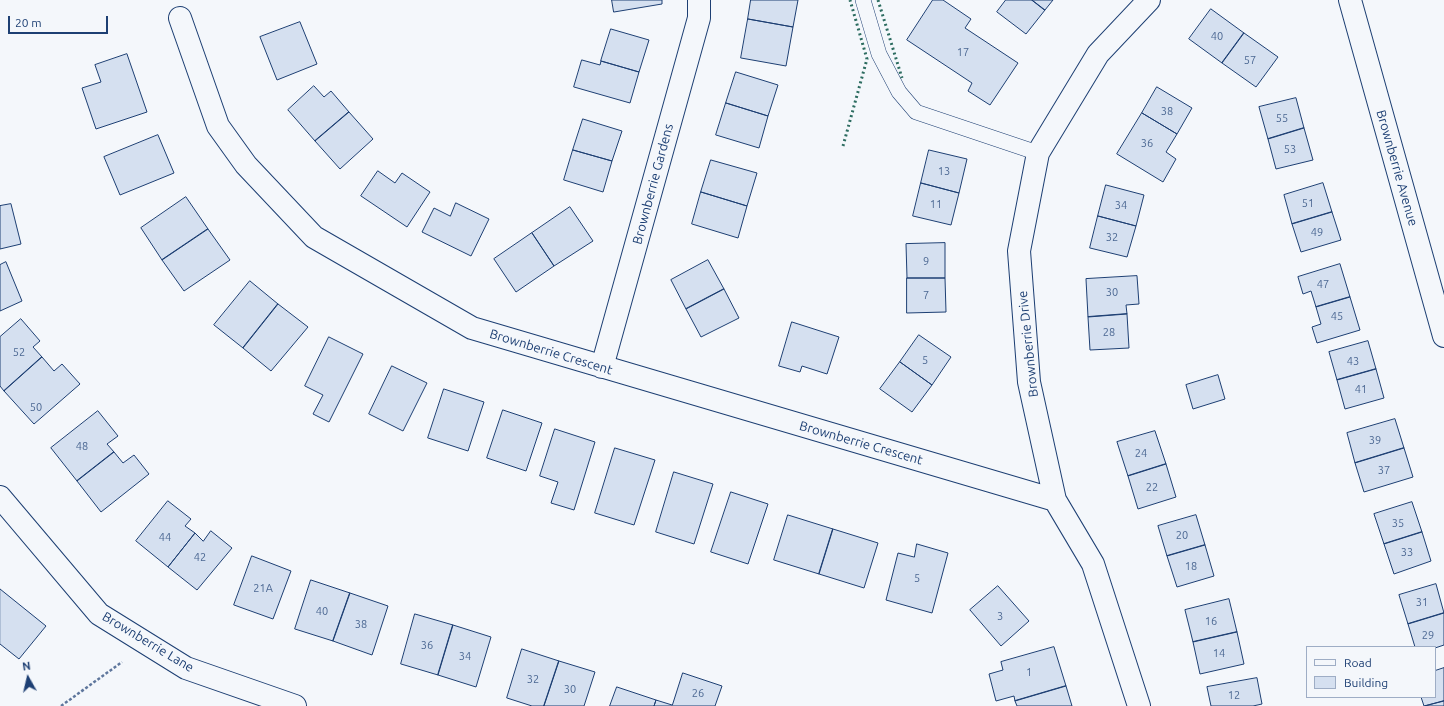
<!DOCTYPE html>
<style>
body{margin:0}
#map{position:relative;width:1444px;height:706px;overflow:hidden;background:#f4f7fb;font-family:Ubuntu,sans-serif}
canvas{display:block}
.legend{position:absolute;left:1306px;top:646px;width:130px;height:52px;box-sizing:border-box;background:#f4f7fb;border:1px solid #9eadc5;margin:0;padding:5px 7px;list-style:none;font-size:12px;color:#1d3f73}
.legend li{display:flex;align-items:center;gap:8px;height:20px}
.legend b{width:20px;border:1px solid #9eadc5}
.north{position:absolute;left:8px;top:658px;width:40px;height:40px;-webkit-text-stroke:3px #f4f7fb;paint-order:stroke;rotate:352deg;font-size:11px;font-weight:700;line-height:16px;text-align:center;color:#1d3f73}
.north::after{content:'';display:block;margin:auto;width:14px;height:18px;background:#1d3f73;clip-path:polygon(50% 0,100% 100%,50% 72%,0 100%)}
.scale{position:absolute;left:8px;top:16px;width:100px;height:18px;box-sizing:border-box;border:2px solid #1d3f73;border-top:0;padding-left:5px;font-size:12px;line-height:14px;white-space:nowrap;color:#1d3f73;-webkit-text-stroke:3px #f4f7fb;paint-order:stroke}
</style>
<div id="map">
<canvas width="1444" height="706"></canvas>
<ul class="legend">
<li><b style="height:5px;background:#f4f7fb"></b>Road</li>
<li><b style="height:11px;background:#d5e0f0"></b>Building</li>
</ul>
<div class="north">N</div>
<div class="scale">20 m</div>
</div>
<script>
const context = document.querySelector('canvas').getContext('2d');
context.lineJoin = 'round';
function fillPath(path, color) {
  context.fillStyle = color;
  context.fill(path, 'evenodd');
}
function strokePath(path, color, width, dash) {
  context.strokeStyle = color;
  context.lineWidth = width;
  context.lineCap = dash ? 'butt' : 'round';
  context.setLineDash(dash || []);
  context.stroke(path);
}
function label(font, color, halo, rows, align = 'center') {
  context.font = font + ' Ubuntu,sans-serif';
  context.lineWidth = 3;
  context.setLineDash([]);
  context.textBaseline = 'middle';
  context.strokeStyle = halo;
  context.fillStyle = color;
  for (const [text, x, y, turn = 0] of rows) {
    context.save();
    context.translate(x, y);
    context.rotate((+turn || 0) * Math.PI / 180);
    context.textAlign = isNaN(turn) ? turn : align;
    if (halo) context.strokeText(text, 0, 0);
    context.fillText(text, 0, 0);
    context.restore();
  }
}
const building = new Path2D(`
 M 612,0 L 662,0 L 662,4 L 614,12 Z
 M 751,0 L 798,0 L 793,27 L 748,19 Z
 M 933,0 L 943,0 L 971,19 L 965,28 L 1018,63 L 990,105 L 968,91 L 972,83 L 907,40 Z
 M 1006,0 L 1032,0 L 1045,10 L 1026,34 L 997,12 Z
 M 1032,0 L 1053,0 L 1045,10 Z
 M 1211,9 L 1244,33 L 1222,63 L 1189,39 Z
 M 748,19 L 793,27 L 786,66 L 741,58 Z
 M 300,22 L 317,64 L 277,80 L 260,37 Z
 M 611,29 L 649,40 L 639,72 L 601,61 Z
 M 1244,33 L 1278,57 L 1256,87 L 1222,63 Z
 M 127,54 L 147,112 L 96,129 L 82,88 L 101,82 L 95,65 Z
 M 582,60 L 600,65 L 601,61 L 639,72 L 630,103 L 574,87 Z
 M 736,72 L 778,85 L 768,116 L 726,103 Z
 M 314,86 L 324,97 L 331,91 L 349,112 L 315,141 L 288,110 Z
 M 1157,87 L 1192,108 L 1177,134 L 1142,113 Z
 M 1296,98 L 1304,128 L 1268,139 L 1259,107 Z
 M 726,103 L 768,116 L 759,148 L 716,135 Z
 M 349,112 L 373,139 L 340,169 L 315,141 Z
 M 1142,113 L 1177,134 L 1166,152 L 1176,159 L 1163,182 L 1117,154 Z
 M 583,119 L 622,131 L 612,161 L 573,150 Z
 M 1304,128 L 1313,160 L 1276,169 L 1268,139 Z
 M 158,135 L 174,173 L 120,195 L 104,157 Z
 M 573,150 L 612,161 L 603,192 L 564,180 Z
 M 929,150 L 967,159 L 959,193 L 921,183 Z
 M 711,160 L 757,173 L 747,206 L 701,192 Z
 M 378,171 L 395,183 L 402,173 L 430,192 L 407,227 L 361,196 Z
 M 921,183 L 959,193 L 951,225 L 913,216 Z
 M 1323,183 L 1332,212 L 1292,224 L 1284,195 Z
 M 1106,185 L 1144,195 L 1136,226 L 1098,216 Z
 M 701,192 L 747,206 L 738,238 L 692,224 Z
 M 186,197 L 208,229 L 162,260 L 141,228 Z
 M 456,203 L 489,219 L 471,256 L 422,232 L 434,208 L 450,216 Z
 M 11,204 L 21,244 L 0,249 L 0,206 Z
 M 570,207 L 593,241 L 554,266 L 532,233 Z
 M 1332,212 L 1341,240 L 1301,252 L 1292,224 Z
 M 1098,216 L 1136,226 L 1127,257 L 1090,248 Z
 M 208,229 L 230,260 L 184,291 L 162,260 Z
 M 532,233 L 554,266 L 516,292 L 494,259 Z
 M 945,243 L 945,278 L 907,278 L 906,244 Z
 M 708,260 L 724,289 L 686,309 L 671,280 Z
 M 6,262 L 22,301 L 0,311 L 0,265 Z
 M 1340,264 L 1350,297 L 1316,307 L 1311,291 L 1303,294 L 1298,277 Z
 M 1137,276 L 1139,304 L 1126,305 L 1127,314 L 1088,317 L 1086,279 Z
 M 907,278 L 945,278 L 946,312 L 907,313 Z
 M 250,281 L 278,304 L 243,348 L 214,325 Z
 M 724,289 L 739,318 L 701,337 L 686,309 Z
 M 1350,297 L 1360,330 L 1317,343 L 1312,327 L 1321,324 L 1316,307 Z
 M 278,304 L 308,327 L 271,371 L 243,348 Z
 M 1127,314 L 1129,348 L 1090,350 L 1088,317 Z
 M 21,319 L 40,341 L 33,347 L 42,357 L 4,391 L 0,386 L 0,337 Z
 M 792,322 L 839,337 L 827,374 L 802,366 L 800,372 L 779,366 Z
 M 919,335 L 951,357 L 932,385 L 900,362 Z
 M 329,337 L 363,354 L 329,422 L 313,414 L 323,395 L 305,386 Z
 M 1368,341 L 1376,369 L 1337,380 L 1329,352 Z
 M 42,357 L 54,371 L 62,364 L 80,384 L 34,424 L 4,391 Z
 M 900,362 L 932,385 L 912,412 L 880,389 Z
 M 392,366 L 427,383 L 403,431 L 369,414 Z
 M 1376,369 L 1384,398 L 1345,409 L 1337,380 Z
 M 1218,375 L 1225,399 L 1193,409 L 1186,385 Z
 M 444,389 L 484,402 L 468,451 L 428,438 Z
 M 503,410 L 542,423 L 526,471 L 487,458 Z
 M 98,411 L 118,436 L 107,444 L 114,452 L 77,481 L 51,448 Z
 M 1395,419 L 1404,448 L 1355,463 L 1347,433 Z
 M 555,429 L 595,442 L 574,510 L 551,503 L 558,482 L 540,476 Z
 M 1155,431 L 1166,464 L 1128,476 L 1117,442 Z
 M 615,448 L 655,460 L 634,525 L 595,513 Z
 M 1404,448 L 1413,477 L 1364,492 L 1355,463 Z
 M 114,452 L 123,463 L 134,455 L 149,474 L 101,512 L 77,481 Z
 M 1166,464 L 1176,497 L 1138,509 L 1128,476 Z
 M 674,472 L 713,484 L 694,544 L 656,532 Z
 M 731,492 L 768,504 L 748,564 L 711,552 Z
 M 168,501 L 191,519 L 185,526 L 195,533 L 168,567 L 136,541 Z
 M 1412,502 L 1422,532 L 1384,544 L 1374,514 Z
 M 788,515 L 833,529 L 819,574 L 774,560 Z
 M 1196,515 L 1205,545 L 1167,556 L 1158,526 Z
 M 833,529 L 878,543 L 864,588 L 819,574 Z
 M 211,531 L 232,548 L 197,590 L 168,567 L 195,533 L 203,541 Z
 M 1422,532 L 1431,561 L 1394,574 L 1384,544 Z
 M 917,544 L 948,553 L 932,613 L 886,600 L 898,553 L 914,557 Z
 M 1205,545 L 1214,576 L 1177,587 L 1167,556 Z
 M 252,556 L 291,571 L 273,619 L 234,605 Z
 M 311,580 L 350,593 L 333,641 L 295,629 Z
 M 1436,584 L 1444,613 L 1408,624 L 1399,595 Z
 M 998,586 L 1029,621 L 1001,646 L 970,610 Z
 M 0,589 L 46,626 L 19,659 L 0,644 Z
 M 350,593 L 388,606 L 372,655 L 333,641 Z
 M 1229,599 L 1237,632 L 1193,642 L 1185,610 Z
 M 1444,613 L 1444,645 L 1435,648 L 1415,647 L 1408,624 Z
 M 415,614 L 453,625 L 438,675 L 401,664 Z
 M 453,625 L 491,637 L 476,687 L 438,675 Z
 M 1237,632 L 1244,664 L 1200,674 L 1193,642 Z
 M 1054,647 L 1066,686 L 1015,701 L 1014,696 L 996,701 L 989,674 L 1003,670 L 1001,662 Z
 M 522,649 L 559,661 L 544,706 L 532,706 L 507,698 Z
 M 559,661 L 595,672 L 584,706 L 544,706 Z
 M 1444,668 L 1444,701 L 1424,706 L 1421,697 L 1435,697 L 1435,671 Z
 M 683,673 L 722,686 L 715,706 L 654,706 L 656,700 L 672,705 Z
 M 1257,678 L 1262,704 L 1253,706 L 1211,706 L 1207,687 Z
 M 1066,686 L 1072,706 L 1017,706 L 1015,701 Z
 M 617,687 L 656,700 L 654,706 L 610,706 Z
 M 1444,701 L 1444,706 L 1425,706 Z`);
fillPath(building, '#d5e0f0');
strokePath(building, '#1d3f73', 1);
const lane = new Path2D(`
 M 863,0 L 879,54 L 899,92 L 916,112 L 1038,153`);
const street = new Path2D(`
 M 1350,0 L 1444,336
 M 180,18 L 218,126 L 246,165 L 314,237 L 472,328 L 1055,500
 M 602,367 L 699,18 L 699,0
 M 1139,706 L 1093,564 L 1055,500 L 1029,382 L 1019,251 L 1038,153 L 1098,54 L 1149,0`);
const secondary = new Path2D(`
 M 0,497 L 99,614 L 186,668 L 295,706`);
strokePath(lane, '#1d3f73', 16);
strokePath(street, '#1d3f73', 24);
strokePath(secondary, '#1d3f73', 24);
strokePath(new Path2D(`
 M 61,706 L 122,662`), '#5e769c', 2.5, [3, 2]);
strokePath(lane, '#f4f7fb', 15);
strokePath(street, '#f4f7fb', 22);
strokePath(secondary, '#f4f7fb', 22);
strokePath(new Path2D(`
 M 878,0 L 902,78
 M 843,146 L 867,59 L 850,0`), '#2c6c60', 3, [2, 3]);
label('11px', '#4b6792', null, [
 ["40",1217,36],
 ["17",963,52],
 ["57",1250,60],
 ["38",1167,111],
 ["55",1282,118],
 ["36",1147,143],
 ["53",1290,149],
 ["13",944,171],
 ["51",1308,203],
 ["11",936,204],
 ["34",1121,205],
 ["49",1317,232],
 ["32",1112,237],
 ["9",926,261],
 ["47",1323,284],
 ["30",1112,292],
 ["7",926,295],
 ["45",1337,316],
 ["28",1109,332],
 ["52",19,352],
 ["5",925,360],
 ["43",1353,361],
 ["41",1361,389],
 ["50",36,407],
 ["39",1375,440],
 ["48",82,446],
 ["24",1141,453],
 ["37",1384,470],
 ["22",1152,487],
 ["35",1398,523],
 ["20",1182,535],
 ["44",165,537],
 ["33",1407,552],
 ["42",200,557],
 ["18",1191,566],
 ["5",917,578],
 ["21A",263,588],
 ["31",1422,602],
 ["40",322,611],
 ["3",1000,616],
 ["16",1211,621],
 ["38",361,624],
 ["29",1428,635],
 ["36",427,645],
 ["14",1219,653],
 ["34",465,656],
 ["1",1029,672],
 ["32",533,679],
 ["30",570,689],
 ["26",698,693],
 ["12",1234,695]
]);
label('13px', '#1d3f73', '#f4f7fb', [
 ["Brownberrie Avenue",1397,168,74],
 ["Brownberrie Gardens",653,184,-75],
 ["Brownberrie Drive",1028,344,-96],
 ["Brownberrie Crescent",551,352,17],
 ["Brownberrie Crescent",861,443,16],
 ["Brownberrie Lane",148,642,31]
]);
</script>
